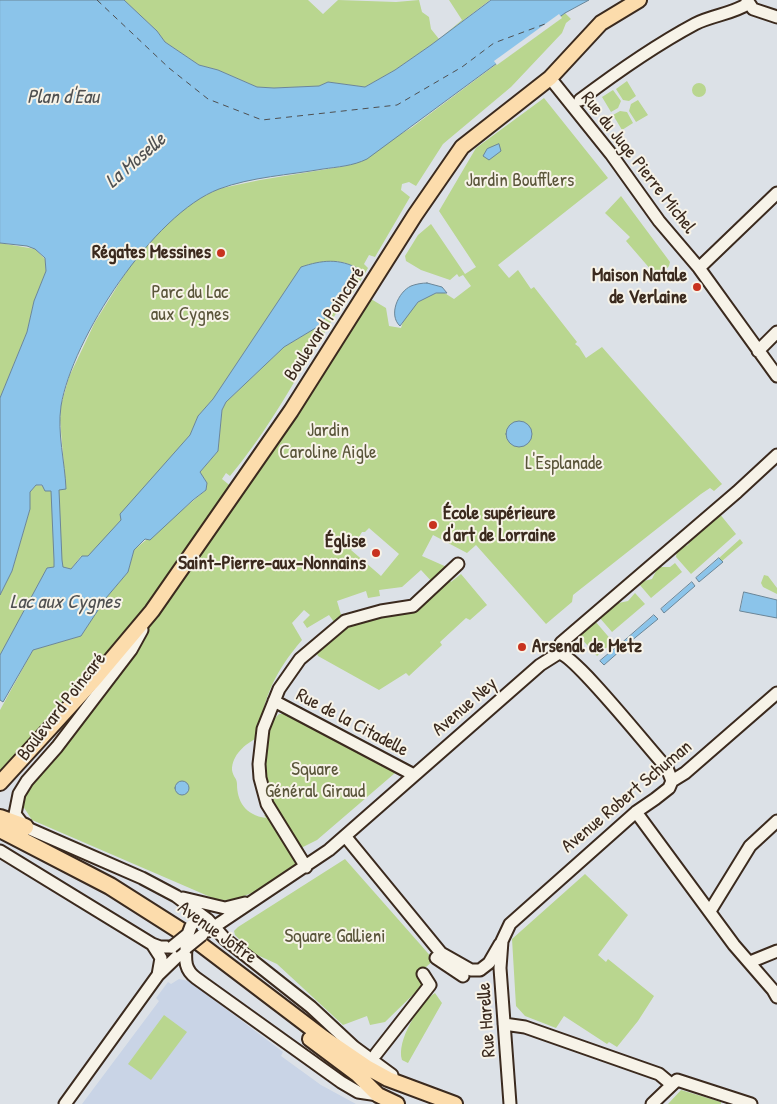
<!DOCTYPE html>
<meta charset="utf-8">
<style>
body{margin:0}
canvas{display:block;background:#dce1e7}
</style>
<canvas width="777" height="1104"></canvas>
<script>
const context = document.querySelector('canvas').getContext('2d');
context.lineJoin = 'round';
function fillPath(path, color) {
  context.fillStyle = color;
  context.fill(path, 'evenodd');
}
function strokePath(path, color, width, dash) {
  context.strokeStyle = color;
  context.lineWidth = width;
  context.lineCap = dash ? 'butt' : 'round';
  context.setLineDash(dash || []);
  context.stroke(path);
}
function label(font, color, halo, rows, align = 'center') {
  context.font = font + ' "Patrick Hand",sans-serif';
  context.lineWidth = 4;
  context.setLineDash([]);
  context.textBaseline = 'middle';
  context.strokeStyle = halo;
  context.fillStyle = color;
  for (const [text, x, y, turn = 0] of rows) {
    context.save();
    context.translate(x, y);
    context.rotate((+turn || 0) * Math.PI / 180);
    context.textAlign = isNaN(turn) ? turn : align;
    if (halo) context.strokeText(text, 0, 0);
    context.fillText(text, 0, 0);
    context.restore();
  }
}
fillPath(new Path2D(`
 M 179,979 L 189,981 L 283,1052 L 281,1056 L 321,1085 L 356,1104 L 82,1104 L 159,1001 L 156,998 L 168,982 L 171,984 Z`), '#c9d4e6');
fillPath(new Path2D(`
 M 124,0 L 308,0 L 323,14 L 338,0 L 396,2 L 419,0 L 422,12 L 429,17 L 431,29 L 439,39 L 462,20 L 449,0 L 490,0 L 431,45 L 395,70 L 365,87 L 328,82 L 319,86 L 274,88 L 257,87 L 218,70 L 199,65 L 165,42 L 157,31 Z
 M 565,13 L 571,19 L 566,23 L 562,33 L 511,87 L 443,144 L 416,186 L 409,182 L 402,184 L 401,190 L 410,197 L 375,257 L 369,255 L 364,264 L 368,268 L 355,290 L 335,315 L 315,349 L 310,346 L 305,354 L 309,357 C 285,398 261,439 230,476 L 226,473 L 222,479 L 233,488 C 161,588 88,688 0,776 L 0,710 L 33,650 L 81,636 L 106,598 L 128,572 L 134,550 L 206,490 L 207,483 L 200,472 L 218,451 L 222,410 L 226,402 L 284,347 L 319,326 L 336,302 L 344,295 L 351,265 C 335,258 318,262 301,267 L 213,399 L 198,416 L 190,435 L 107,538 L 88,556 L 81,556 L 71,569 L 62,567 L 47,568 L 0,655 L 0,595 L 12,571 L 30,509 L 30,492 L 36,485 L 44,486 L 45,490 L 66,489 L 60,420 L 61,405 L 69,377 L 95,322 L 133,261 L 169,221 L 192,202 L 218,189 L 260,180 L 346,166 L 411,128 Z
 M 627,81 L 636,96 L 629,101 L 623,100 L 616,89 Z
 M692 90a7 7 0 1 1 14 0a7 7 0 1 1-14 0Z
 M 613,90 L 621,101 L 618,108 L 611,112 L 602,97 Z
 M 544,98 L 608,178 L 498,265 L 509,278 L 518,270 L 531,289 L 534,287 L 577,342 L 575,344 L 579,347 L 586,358 L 602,347 L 722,484 L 714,491 L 710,488 L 701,494 L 573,595 L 572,602 L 546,624 L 476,545 L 467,553 L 433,535 L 422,556 L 449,568 L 433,583 L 421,570 L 402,587 L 379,590 L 380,596 L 368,598 L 366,591 L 337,601 L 342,618 L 334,622 L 329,615 L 307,628 L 303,622 L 310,615 L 304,610 L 292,623 L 302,640 C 274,673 265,695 257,738 C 245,744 232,755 232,770 C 233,777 237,778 237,784 C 237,801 245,815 266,818 L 264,815 L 269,815 L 296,865 L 295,868 C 271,881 243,905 215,899 L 32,820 L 21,803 L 22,792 L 159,609 L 366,296 L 386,308 L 389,326 L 401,328 C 407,308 422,295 443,292 L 454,299 L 471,286 L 463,275 L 459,277 L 457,274 L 450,280 L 421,270 L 406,261 L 405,256 L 418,235 L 431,224 L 465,274 L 476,267 L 439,211 L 476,148 ZM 369,528 L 399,554 L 381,576 L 351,550 L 362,532 L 365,532 Z
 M 638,100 L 648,115 L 636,122 L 629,111 L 631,104 Z
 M 620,111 L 627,112 L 633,123 L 622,130 L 613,115 Z
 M 621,196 L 670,262 L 669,266 L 658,278 L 626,241 L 630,237 L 605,213 Z
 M 0,243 L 35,249 L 45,259 L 46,271 L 34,301 L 27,332 L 0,398 Z
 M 719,513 L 736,534 L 691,574 L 676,557 C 677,547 681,548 688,545 L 691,538 Z
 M 740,539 L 743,543 L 722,561 L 719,558 Z
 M 675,563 L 682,572 L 651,598 L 639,584 L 640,582 L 652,579 L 658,567 L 670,567 Z
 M 461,574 L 487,605 L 470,620 L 466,618 L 440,642 L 442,645 L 409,676 L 406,673 L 379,690 L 318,656 L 315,650 L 346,624 L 414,609 L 448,578 L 451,582 Z
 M 764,575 L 768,576 L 777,588 L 777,594 L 763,587 L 761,583 Z
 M 635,593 L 645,604 L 612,632 L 599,617 L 614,604 L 628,601 Z
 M 595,621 L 613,642 L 597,656 L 579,636 Z
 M 279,714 L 286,714 L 395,773 L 317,840 L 301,848 C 275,813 261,786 267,741 C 269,731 271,721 279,714 Z
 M 345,859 L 434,960 L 418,974 L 425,983 L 385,1022 L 370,1025 L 367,1016 L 343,1025 L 277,964 L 253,953 L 235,935 L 234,931 L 238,927 Z
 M 585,874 L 628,915 L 598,955 L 606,962 L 608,959 L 654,996 L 638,1021 L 617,1047 L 609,1042 L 607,1044 L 564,1016 L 556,1028 L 525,1016 L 516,1006 L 512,939 Z
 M 435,993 L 442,1003 L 408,1063 L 402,1060 C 396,1041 419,1004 435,993 Z
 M 164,1015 L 187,1032 L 151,1080 L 128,1064 Z
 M 681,1090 L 721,1102 L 721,1104 L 668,1104 Z`), '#b9d68f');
const water = new Path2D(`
 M 0,0 L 124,0 L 157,31 L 165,42 L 199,65 L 218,70 L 257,87 L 274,88 L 319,86 L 328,82 L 365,87 L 395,70 L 431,45 L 491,0 L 589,0 L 565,13 L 367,159 C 353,166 337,167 323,169 C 289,175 251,177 219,189 C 153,214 72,339 61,406 C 57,433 65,462 66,489 L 59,490 L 62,560 L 63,567 L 71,569 L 82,556 L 88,556 L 121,520 L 120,514 L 190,435 L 198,416 L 213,399 L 301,267 C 322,260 339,258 359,269 L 352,287 L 336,302 L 319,326 L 284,347 L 226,402 L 222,410 L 218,451 L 200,472 L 207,483 L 206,490 L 193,500 L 150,540 L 145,539 L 134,550 L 128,572 L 106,598 L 81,636 L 33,650 L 3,702 L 0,700 L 0,655 L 47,568 L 54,567 L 54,560 L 51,491 L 45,491 L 42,485 L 36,485 L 30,492 L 30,509 L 12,571 L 0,595 L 0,398 L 27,332 L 34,301 L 46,271 L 45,258 L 35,249 L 27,246 L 0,243 Z
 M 499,144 L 501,151 L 489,160 L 483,156 L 487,149 Z
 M 427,283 L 442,287 L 447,293 L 436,293 L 418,302 L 400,326 C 388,315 398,292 411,286 C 416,284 422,283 427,283 Z
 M506 434a13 13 0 1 1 26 0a13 13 0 1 1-26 0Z
 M 719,558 L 723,562 L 699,582 L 696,578 Z
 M 692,582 L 695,586 L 664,613 L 661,609 Z
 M 744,592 L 777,600 L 777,618 L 740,611 Z
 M 654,615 L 658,619 L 625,646 L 622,643 Z
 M 618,646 L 621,650 L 604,665 L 600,661 Z
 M175 788a7 7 0 1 1 14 0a7 7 0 1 1-14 0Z`);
fillPath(water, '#8bc4ea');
strokePath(water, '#6b8698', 1);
fillPath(new Path2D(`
 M 559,14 L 562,18 L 497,65 L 494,61 Z`), '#dce1e7');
strokePath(new Path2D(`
 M 97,0 L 169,68 L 208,99 L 262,120 L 397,105 L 462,67 L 494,43 L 545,24`), '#4f5051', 1, [6, 5]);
const minor = new Path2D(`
 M 747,0 L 753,9 L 777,17
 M 550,78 L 611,154 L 659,221 L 699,268 L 777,376
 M 580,100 C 617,72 654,46 695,24 C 712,15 733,14 749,3
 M 699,268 L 777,193
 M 758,351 L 777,332
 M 142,630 L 131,650 L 57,747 L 27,781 L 19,794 L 15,814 L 25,827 L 32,830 L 142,878 L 176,896 L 208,920 L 225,939 L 311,1007 L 354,1047 L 392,1075
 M 559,653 L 561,643 L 737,492 L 777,455
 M 559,653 C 576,656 649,749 667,768 L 672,781
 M 274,701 L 414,775
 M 636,812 L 734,945 L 773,990 L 777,997
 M 345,836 L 441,953 L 471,970 L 480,970 L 489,963 L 500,944
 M 0,851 L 152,944 L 160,947 L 172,947
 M 306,867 L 267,804 L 260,778 L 259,764 L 263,729 L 279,689 L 300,659 L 345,621 L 381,611 L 413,606 L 458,564
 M 183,898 L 225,908 L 245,903
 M 710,911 L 750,846 L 777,821
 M 208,931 L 329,850 L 540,665 L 559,653
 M 152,944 L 161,958 L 158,975
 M 186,948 C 185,961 185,970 196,978 L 341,1082 L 358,1092 L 378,1095
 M 436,958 L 463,976
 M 750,962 L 777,951
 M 504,1024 L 525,1027 L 659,1074 L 671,1084
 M 376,1054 L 430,985 L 423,974
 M 65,1104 L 158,975 L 186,948
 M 510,1104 L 500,968 L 502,941 L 510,924 L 636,812 L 655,799 L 669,788 L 672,781 L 685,773 L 777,693
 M 652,1104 L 677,1080 L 751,1104`);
const major = new Path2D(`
 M 0,783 L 94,680 L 152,611 L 291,411 L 415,215 L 462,147 L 550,78 L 601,23 L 639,0
 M 195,940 L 324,1038 L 368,1068 L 388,1079 L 455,1104
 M 310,1039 L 358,1075 L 378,1095 L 397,1104`);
const highway = new Path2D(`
 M 0,818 L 25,827
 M 0,829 L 110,886 L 195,940`);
strokePath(minor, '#3b2a1e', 15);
strokePath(major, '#3b2a1e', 18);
strokePath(highway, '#3b2a1e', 20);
strokePath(minor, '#f7f3e8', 11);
strokePath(major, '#fcdcac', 14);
strokePath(highway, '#fcdcac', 16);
const minorBridge = new Path2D(`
 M 172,947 L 188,934 L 191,926
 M 186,948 L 202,935`);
strokePath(minorBridge, '#3b2a1e', 15, []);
strokePath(minorBridge, '#f7f3e8', 11);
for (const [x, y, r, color] of [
 [221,253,5,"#c8321e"],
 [697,287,5,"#c8321e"],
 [433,525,5,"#c8321e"],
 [376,553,5,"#c8321e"],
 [522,647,5,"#c8321e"]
]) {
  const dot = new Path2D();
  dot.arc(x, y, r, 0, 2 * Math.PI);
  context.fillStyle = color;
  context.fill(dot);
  strokePath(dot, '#f7f3e8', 2);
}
label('19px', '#3b2a1e', '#f7f3e8', [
 ["Rue du Juge Pierre Michel",638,163,52],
 ["Boulevard Poincaré",325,324,-57],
 ["Boulevard Poincaré",62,707,-52],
 ["Avenue Ney",465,707,-41],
 ["Rue de la Citadelle",352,723,28],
 ["Avenue Robert Schuman",627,797,-40],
 ["Avenue Joffre",217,933,36],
 ["Rue Harelle",487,1020,-94]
]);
label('19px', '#5a553a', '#f7f3e8', [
 ["Jardin Boufflers",520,181],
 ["Parc du Lac",190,293],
 ["aux Cygnes",190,315],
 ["Jardin",328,431],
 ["Caroline Aigle",328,453],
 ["L'Esplanade",564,464],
 ["Square",315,770],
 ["Général Giraud",315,792],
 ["Square Gallieni",335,937]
]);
label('bold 19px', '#3b2a1e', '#f7f3e8', [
 ["Régates Messines",211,253],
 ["Maison Natale",687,276],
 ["de Verlaine",687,298],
 ["École supérieure",443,514,"left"],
 ["d'art de Lorraine",443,536,"left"],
 ["Église",366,542],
 ["Saint-Pierre-aux-Nonnains",366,564],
 ["Arsenal de Metz",532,647,"left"]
], 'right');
label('italic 20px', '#4f5051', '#f7f3e8', [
 ["Plan d'Eau",63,98],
 ["La Moselle",136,161,-41],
 ["Lac aux Cygnes",65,603]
]);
</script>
